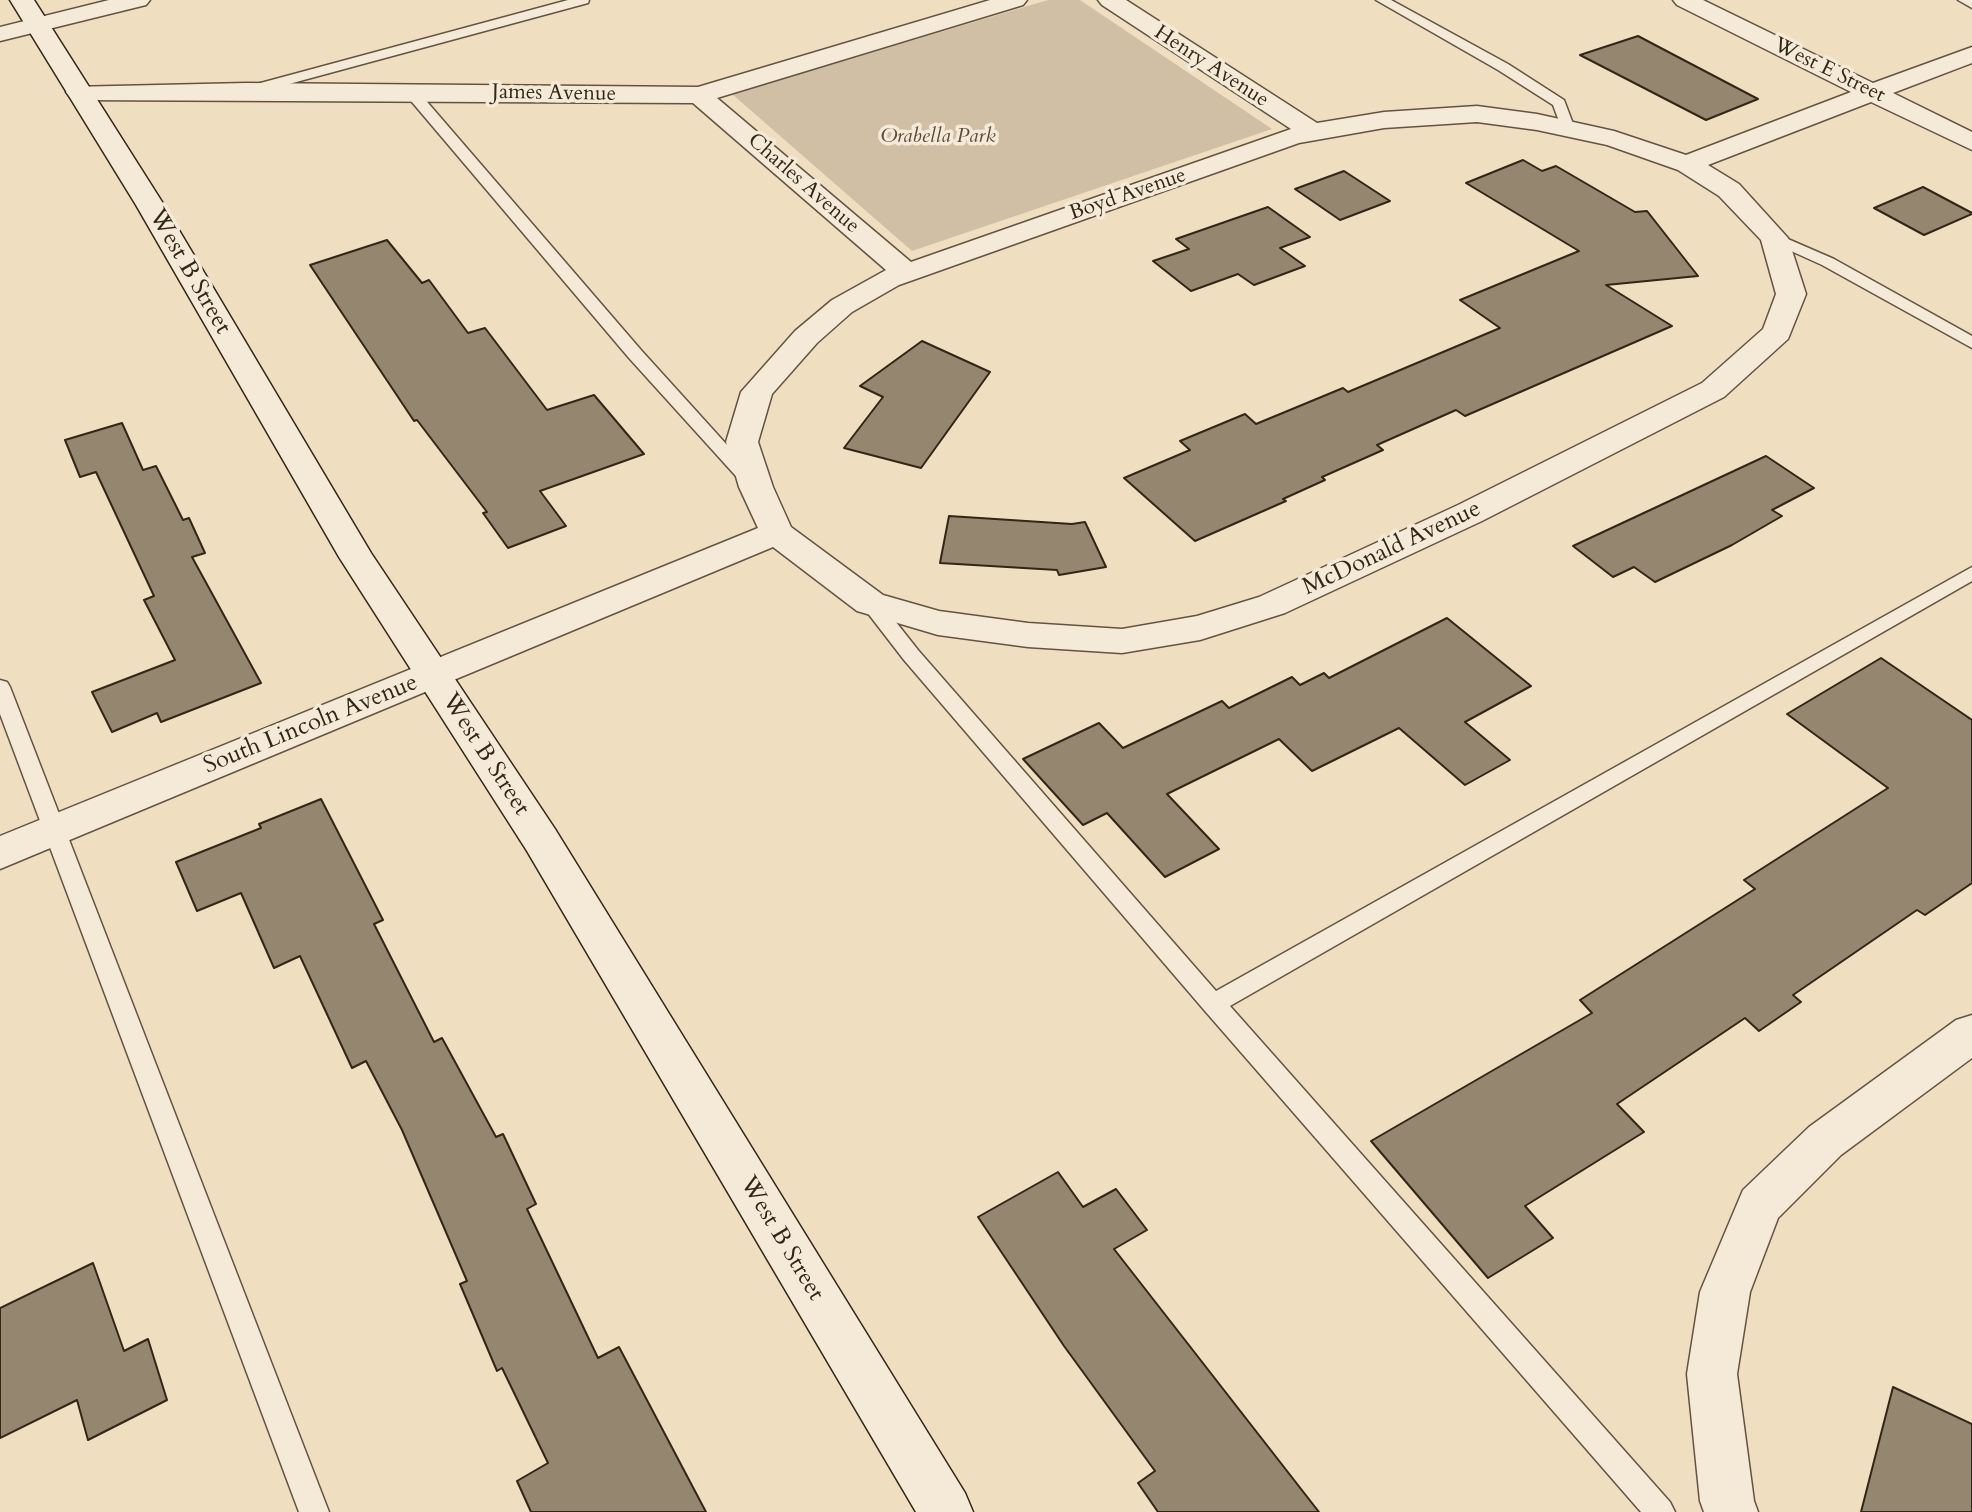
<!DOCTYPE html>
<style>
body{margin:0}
canvas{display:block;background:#f0dec1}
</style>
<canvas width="1972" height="1512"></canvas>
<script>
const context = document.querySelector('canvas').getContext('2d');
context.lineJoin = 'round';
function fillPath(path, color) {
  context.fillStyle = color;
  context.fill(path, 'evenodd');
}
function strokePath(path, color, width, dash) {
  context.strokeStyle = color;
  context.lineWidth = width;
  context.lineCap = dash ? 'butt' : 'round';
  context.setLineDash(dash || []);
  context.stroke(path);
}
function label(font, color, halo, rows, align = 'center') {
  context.font = font + ' Cardo,serif';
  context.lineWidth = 7;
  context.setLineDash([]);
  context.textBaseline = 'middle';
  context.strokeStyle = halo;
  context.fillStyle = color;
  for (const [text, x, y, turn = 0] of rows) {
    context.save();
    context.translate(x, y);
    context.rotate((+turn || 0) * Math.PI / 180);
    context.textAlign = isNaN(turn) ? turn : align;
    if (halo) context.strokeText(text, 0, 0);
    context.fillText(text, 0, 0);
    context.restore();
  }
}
fillPath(new Path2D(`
 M 1048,0 L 1080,0 L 1272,129 L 912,251 L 732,94 Z`), '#d0bfa4');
const building = new Path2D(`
 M 1638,36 L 1676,56 L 1758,99 L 1706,120 L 1580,55 Z
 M 1523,160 L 1542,171 L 1556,166 L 1635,212 L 1647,211 L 1698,276 L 1606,285 L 1672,326 L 1465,416 L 1456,410 L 1377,445 L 1383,450 L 1322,477 L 1325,480 L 1283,499 L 1286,501 L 1195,541 L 1124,478 L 1190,450 L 1180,441 L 1245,414 L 1256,424 L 1343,388 L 1348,392 L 1500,328 L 1460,300 L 1579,251 L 1466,183 Z
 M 1344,171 L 1390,201 L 1340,220 L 1295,189 Z
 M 1923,187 L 1972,213 L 1972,214 L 1924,235 L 1874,208 Z
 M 1268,207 L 1310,237 L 1280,248 L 1305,266 L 1254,285 L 1238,274 L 1191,291 L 1153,261 L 1189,249 L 1176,239 Z
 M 387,240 L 422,283 L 429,280 L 468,333 L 485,328 L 547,410 L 594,395 L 644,454 L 540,491 L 566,526 L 508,548 L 483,513 L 487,512 L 417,420 L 414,421 L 310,265 Z
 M 922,341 L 990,372 L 921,468 L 844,448 L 883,397 L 860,386 Z
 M 122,423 L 143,470 L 156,466 L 183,520 L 189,518 L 205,553 L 192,557 L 261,683 L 161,722 L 157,713 L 112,732 L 92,692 L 175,660 L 144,600 L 154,596 L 96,472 L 80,477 L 65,440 Z
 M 1766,456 L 1814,488 L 1772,510 L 1782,516 L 1732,545 L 1655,582 L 1634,567 L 1613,577 L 1573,546 Z
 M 949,516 L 1072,524 L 1085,522 L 1106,567 L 1059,575 L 1057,570 L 940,563 Z
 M 1447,618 L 1531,686 L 1465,722 L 1510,760 L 1465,785 L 1399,728 L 1312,771 L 1279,739 L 1167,794 L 1219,849 L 1165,877 L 1107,813 L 1083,825 L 1023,759 L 1099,723 L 1123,748 L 1222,701 L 1229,708 L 1292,677 L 1300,685 L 1324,673 L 1329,678 Z
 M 1881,658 L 1972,720 L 1972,883 L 1925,915 L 1917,910 L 1793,995 L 1801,1002 L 1759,1031 L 1745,1018 L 1617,1104 L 1644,1132 L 1525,1206 L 1553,1238 L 1488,1278 L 1371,1141 L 1592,1013 L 1580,1000 L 1755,889 L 1744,880 L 1888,788 L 1787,714 Z
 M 321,799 L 383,920 L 374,924 L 434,1042 L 442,1038 L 496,1137 L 503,1134 L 536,1204 L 527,1209 L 598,1358 L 619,1347 L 706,1512 L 531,1512 L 517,1481 L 548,1463 L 502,1368 L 497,1371 L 460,1284 L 467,1281 L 402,1130 L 366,1061 L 352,1068 L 300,956 L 274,968 L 241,893 L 197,911 L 176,862 L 261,828 L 259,824 Z
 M 1058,1172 L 1083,1207 L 1116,1189 L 1147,1230 L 1114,1249 L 1319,1512 L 1158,1512 L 1138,1483 L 1155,1471 L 1064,1346 L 978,1217 Z
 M 93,1263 L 124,1351 L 148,1339 L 167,1400 L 88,1440 L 77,1400 L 0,1438 L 0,1308 Z
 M 1893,1387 L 1972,1424 L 1972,1512 L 1861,1512 Z`);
fillPath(building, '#95866f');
strokePath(building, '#322616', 2);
const lane = new Path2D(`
 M 568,0 L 589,0 L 588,3 L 252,94 L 242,94 L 240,91 L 242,88 Z
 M 1376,0 L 1391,0 L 1508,64 L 1564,100 L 1575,129 L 1573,132 L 1563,132 L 1553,105 L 1498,70 Z
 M 1958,0 L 1972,0 L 1972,8 Z
 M 411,88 L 416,89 L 641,350 L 756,477 L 759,481 L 756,485 L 744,485 L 629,358 L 406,95 L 406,89 Z
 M 1774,233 L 1834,259 L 1972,336 L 1972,348 L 1822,265 L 1769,241 L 1766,238 L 1769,235 Z
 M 1972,567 L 1972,581 L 1230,1006 L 1670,1502 L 1675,1512 L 1641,1512 L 1205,1011 L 904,660 L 860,603 L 863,598 L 877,598 L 918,650 L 1216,991 Z
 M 0,680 L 7,682 L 10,687 L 329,1512 L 299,1512 L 0,714 Z`);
const street = new Path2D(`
 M 109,0 L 150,0 L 146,5 L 0,41 L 0,27 Z
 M 990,0 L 1027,0 L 1023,5 L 717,98 L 911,262 L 1291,129 L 1102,5 L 1098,0 L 1126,0 L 1317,123 L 1384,112 L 1477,106 L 1537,114 L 1614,131 L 1686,155 L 1851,92 L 1677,5 L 1673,0 L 1703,0 L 1873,83 L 1972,47 L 1972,63 L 1893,93 L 1972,132 L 1972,150 L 1871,102 L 1708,165 L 1739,184 L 1788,238 L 1806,294 L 1788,339 L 1724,397 L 1482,521 L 1285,613 L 1200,640 L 1122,653 L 1028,647 L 938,635 L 857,611 L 773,547 L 0,869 L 0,836 L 758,528 L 739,487 L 726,442 L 741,392 L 795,331 L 832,300 L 886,270 L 693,103 L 79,100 L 70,97 L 66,92 L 70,87 L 246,83 L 698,87 ZM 1477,122 L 1537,130 L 1607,145 L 1678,170 L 1719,196 L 1761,240 L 1776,294 L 1763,329 L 1702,383 L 1458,505 L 1259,597 L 1197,616 L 1122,629 L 1028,623 L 939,611 L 883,595 L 791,527 L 773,487 L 758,442 L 772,394 L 817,343 L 852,312 L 899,285 L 1299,143 L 1384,128 Z
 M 1972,1015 L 1972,1058 L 1841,1155 L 1778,1218 L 1750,1292 L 1737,1374 L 1754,1501 L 1758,1512 L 1704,1512 L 1700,1501 L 1687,1374 L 1700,1292 L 1743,1190 L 1809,1127 L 1956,1020 Z`);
const secondary = new Path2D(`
 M 10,0 L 34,0 L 164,205 L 371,553 L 555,829 L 965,1493 L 973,1512 L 916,1512 L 527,851 L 339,557 L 136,205 Z`);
strokePath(lane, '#625441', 3);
strokePath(street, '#625441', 3);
strokePath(secondary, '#322616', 3);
fillPath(lane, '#f5ead7');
fillPath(street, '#f5ead7');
fillPath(secondary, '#f5ead7');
label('21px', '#322616', '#f5ead7', [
 ["Henry Avenue",1211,67,33],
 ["West E Street",1829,71,26],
 ["James Avenue",554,94,1],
 ["Charles Avenue",803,184,41],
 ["Boyd Avenue",1128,195,-19]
]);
label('italic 21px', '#5a4c3a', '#f5ead7', [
 ["Orabella Park",938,137]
]);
label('24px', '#322616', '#f5ead7', [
 ["West B Street",189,272,60],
 ["McDonald Avenue",1392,549,-25],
 ["South Lincoln Avenue",311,725,-22],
 ["West B Street",485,755,57],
 ["West B Street",781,1239,59]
]);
</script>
